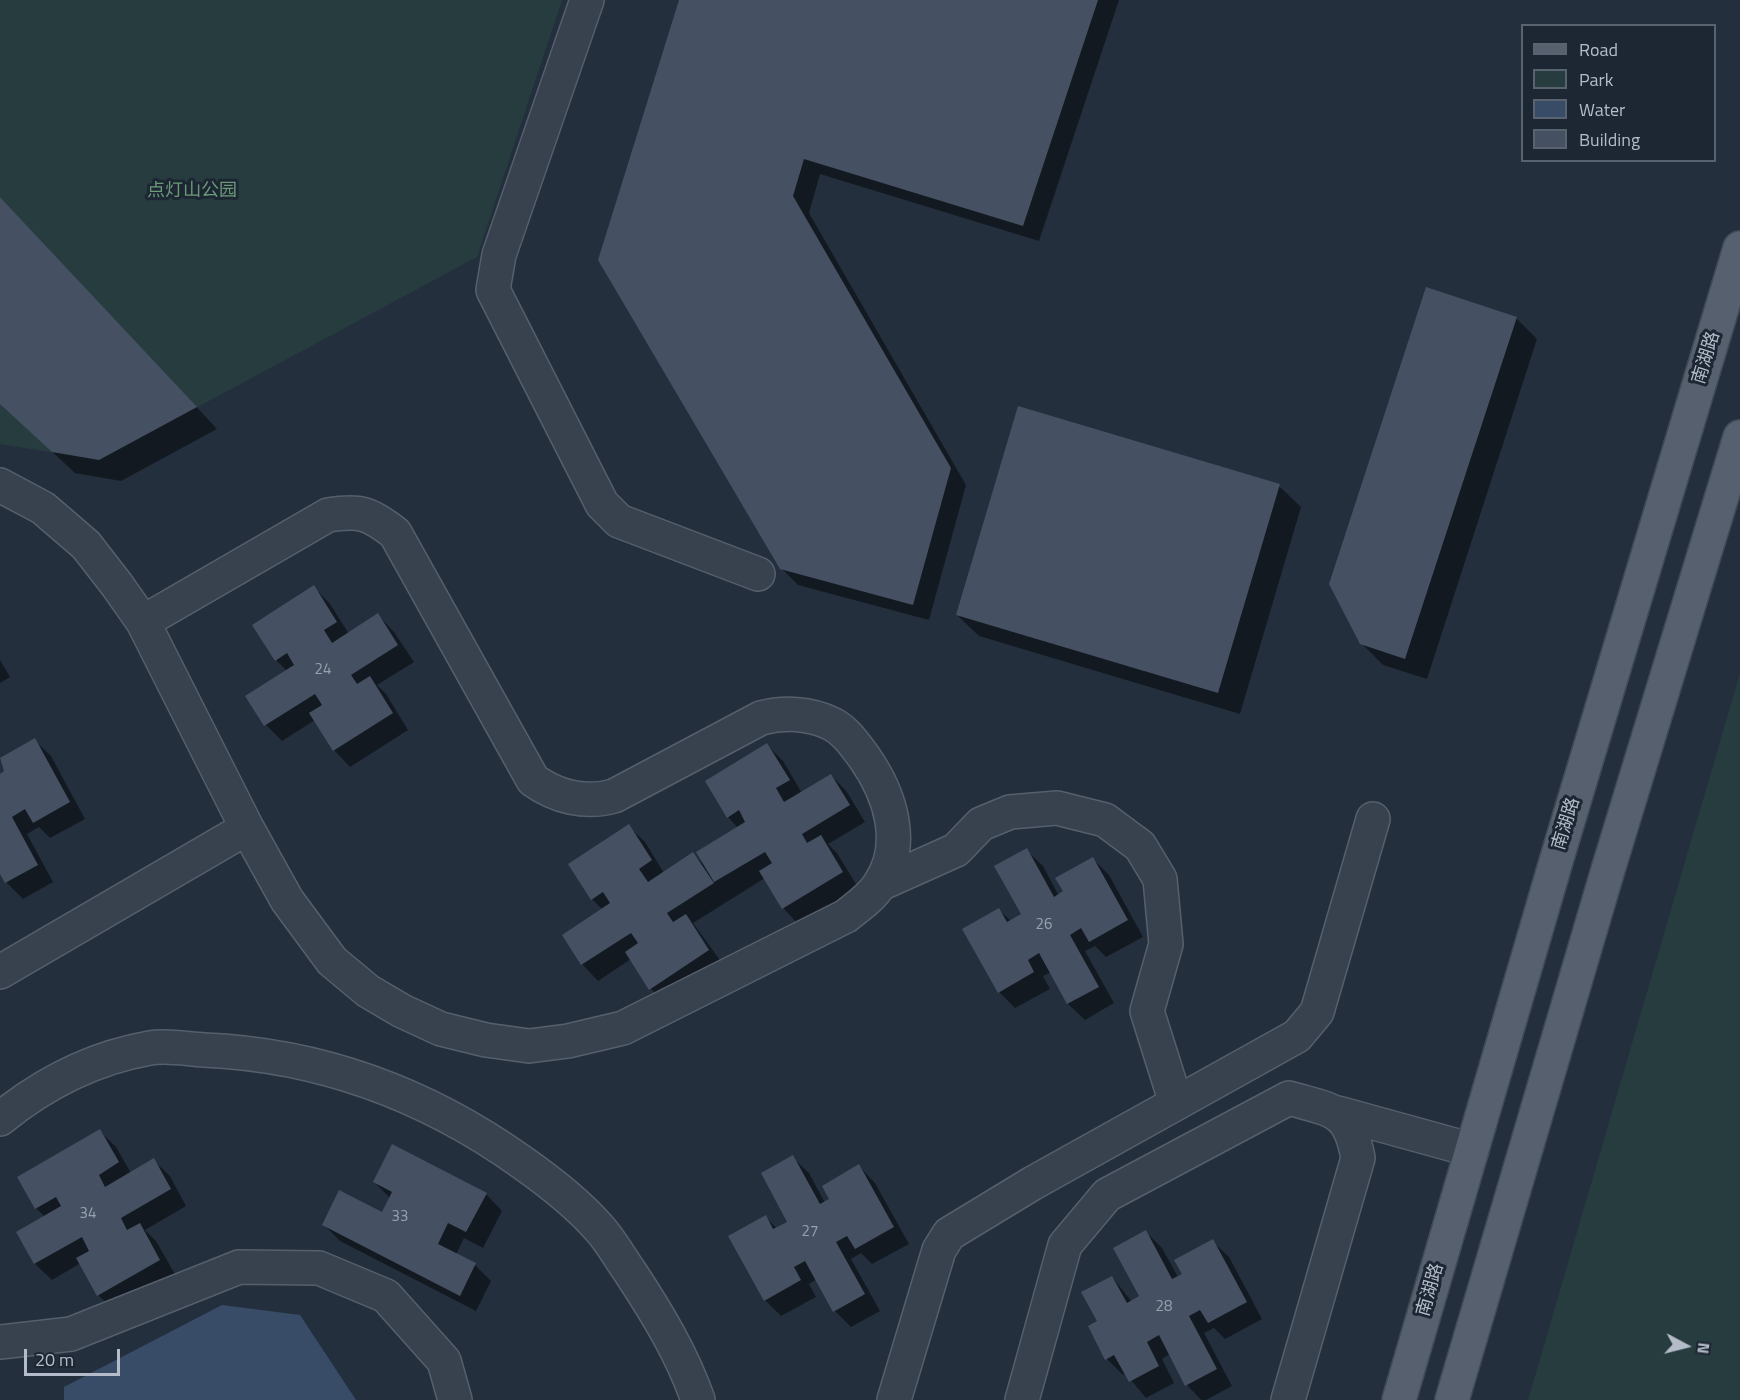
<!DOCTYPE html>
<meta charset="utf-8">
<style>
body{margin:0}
#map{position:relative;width:1740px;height:1400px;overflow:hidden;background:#242f3e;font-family:"Titillium Web",sans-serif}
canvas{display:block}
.legend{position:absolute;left:1521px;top:24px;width:195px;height:138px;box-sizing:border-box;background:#1d2633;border:2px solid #59626f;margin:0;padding:8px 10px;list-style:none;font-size:18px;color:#b4bcc9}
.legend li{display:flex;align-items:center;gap:12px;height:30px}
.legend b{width:30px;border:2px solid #59626f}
.north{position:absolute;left:1656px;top:1316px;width:60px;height:60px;-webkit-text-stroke:4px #1d2633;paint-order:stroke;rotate:97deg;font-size:16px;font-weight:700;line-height:24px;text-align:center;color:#b4bcc9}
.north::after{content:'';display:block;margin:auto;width:21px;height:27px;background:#b4bcc9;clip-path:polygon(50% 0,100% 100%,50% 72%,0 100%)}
.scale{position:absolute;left:24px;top:1349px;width:96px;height:27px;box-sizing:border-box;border:3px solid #b4bcc9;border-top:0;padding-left:8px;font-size:18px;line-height:21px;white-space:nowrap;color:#b4bcc9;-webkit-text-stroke:4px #1d2633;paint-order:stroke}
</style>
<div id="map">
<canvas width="1740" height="1400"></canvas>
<ul class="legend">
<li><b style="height:8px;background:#56606e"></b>Road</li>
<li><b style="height:16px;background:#263c3f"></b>Park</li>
<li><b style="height:16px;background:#394c67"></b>Water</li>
<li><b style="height:16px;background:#455162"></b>Building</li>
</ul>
<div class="north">N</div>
<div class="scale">20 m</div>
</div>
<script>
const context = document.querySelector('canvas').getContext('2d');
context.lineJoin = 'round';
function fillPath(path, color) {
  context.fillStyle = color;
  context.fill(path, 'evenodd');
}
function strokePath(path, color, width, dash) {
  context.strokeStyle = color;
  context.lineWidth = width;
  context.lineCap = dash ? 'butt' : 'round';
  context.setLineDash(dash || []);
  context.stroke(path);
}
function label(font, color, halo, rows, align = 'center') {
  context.font = font + ' "Titillium Web","Noto Sans SC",sans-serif';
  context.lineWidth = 6;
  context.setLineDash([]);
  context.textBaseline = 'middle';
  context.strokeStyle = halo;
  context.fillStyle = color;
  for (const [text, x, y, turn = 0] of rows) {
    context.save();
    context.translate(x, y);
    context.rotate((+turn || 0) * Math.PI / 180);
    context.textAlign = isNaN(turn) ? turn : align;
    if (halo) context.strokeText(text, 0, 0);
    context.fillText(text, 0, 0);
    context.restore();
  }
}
fillPath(new Path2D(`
 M 0,0 L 562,0 L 477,257 L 99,460 L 0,444 Z
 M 1740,673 L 1740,1400 L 1528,1400 Z`), '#263c3f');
fillPath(new Path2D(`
 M 222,1305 L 300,1315 L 356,1400 L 64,1400 L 64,1387 Z`), '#394c67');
fillPath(new Path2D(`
 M 681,0 L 1119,0 L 1039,241 L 820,174 L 809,213 L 966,485 L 929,620 L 798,585 L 781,568 Z
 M 0,197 L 217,429 L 121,481 L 75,473 L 0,403 Z
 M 1516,318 L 1537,339 L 1427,679 L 1383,665 L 1361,643 Z
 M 1279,486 L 1301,507 L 1240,714 L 979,636 L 957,615 Z
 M 314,587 L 330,604 L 349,634 L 378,615 L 394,632 L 414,662 L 377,685 L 386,694 L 408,730 L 350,767 L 334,750 L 315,720 L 282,741 L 266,725 L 247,696 L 287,671 L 276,660 Z
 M 0,660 L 10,677 L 0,683 Z
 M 34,740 L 51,756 L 85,819 L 50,838 L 39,827 L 27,834 L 53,882 L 23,899 L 6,882 L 0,871 L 0,776 L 6,772 L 0,759 Z
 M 767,745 L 783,761 L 802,793 L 831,775 L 847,792 L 865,822 L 828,844 L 837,853 L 859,889 L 799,925 L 783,908 L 765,878 L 693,923 L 725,967 L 667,1005 L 651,989 L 631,959 L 598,981 L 582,964 L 564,936 L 603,910 L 592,899 L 628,826 L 645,842 L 664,873 L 693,854 L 704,865 L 738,828 L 728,817 Z
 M 1026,850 L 1043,866 L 1059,896 L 1093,859 L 1109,875 L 1143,937 L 1106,957 L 1095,946 L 1085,951 L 1114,1003 L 1085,1020 L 1068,1004 L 1051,972 L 1043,976 L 1050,989 L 1015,1008 L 999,992 L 999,910 L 1011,921 L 1023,914 Z
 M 100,1131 L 116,1147 L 131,1173 L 153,1160 L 170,1176 L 186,1206 L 145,1230 L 156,1241 L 176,1276 L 115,1311 L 98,1295 L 81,1263 L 52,1280 L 35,1264 L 18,1232 L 45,1217 L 36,1208 L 19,1177 Z
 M 792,1157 L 809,1173 L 825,1203 L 831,1200 L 859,1166 L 875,1183 L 909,1244 L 872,1264 L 861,1253 L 851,1259 L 880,1311 L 851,1327 L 835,1311 L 817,1279 L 809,1284 L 816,1297 L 781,1316 L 765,1300 L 766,1217 L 777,1229 L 789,1222 Z
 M 374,1182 L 486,1194 L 502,1211 L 483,1248 L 464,1238 L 456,1255 L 475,1265 L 491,1281 L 476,1311 L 340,1241 L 324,1225 L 382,1214 L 390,1198 Z
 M 1146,1232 L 1162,1248 L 1178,1277 L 1184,1274 L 1212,1241 L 1229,1257 L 1262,1319 L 1225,1339 L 1214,1328 L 1204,1333 L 1232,1386 L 1206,1400 L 1201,1400 L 1187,1385 L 1170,1354 L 1162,1359 L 1174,1383 L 1146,1398 L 1126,1374 L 1123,1375 L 1107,1359 L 1099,1322 L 1112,1277 L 1132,1302 L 1141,1297 Z`), '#0007');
fillPath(new Path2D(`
 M 679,0 L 1098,0 L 1023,226 L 804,159 L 793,196 L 951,468 L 913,605 L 780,569 L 598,260 Z
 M 0,197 L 197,407 L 99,460 L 52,452 L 0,404 Z
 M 1426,287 L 1517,317 L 1405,659 L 1360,644 L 1329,584 Z
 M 1018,406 L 1280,484 L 1218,693 L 956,615 Z
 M 314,585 L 337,622 L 324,630 L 332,643 L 378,613 L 398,645 L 351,675 L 357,684 L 370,676 L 393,713 L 333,751 L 309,713 L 322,705 L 315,694 L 264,726 L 245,696 L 294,665 L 287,653 L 275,661 L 252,625 Z
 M 35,738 L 70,802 L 33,823 L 25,809 L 12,817 L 38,865 L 5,883 L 0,874 L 0,774 L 4,771 L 0,758 Z
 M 767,743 L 790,780 L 776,788 L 784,802 L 831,774 L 850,805 L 802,834 L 807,843 L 821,835 L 843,872 L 782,909 L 759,871 L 772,863 L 765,852 L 714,882 L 696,852 L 745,822 L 739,810 L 727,818 L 705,781 Z
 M 629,824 L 652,860 L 639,869 L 648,882 L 693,852 L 714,883 L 667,913 L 673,922 L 686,914 L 709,950 L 649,990 L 625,952 L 638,943 L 631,933 L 581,965 L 562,935 L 610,903 L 603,892 L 591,900 L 568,864 Z
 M 1027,848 L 1054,897 L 1063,891 L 1055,878 L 1093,857 L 1128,920 L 1089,942 L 1081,928 L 1070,935 L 1099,987 L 1067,1004 L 1039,953 L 1028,960 L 1034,972 L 998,993 L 962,929 L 999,908 L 1007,922 L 1021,914 L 994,866 Z
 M 100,1129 L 119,1162 L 99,1175 L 105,1187 L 154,1158 L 171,1189 L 121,1218 L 127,1230 L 140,1223 L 160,1260 L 97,1296 L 76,1258 L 89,1251 L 82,1237 L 34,1264 L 16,1232 L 61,1206 L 56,1197 L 35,1209 L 17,1177 Z
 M 392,1144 L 487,1193 L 466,1232 L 448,1223 L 438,1244 L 476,1263 L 460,1296 L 322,1225 L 339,1190 L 382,1212 L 392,1192 L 373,1182 Z
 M 793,1155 L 820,1204 L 829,1199 L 822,1186 L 859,1164 L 894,1227 L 855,1249 L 847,1236 L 836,1242 L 865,1294 L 833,1312 L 805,1261 L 794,1267 L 801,1280 L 764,1301 L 728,1236 L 766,1215 L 773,1229 L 787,1222 L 761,1173 Z
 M 1146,1230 L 1172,1279 L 1182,1274 L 1174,1260 L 1213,1239 L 1247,1302 L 1208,1323 L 1200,1310 L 1189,1316 L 1217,1369 L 1185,1386 L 1159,1335 L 1147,1342 L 1159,1366 L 1129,1382 L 1114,1355 L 1105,1360 L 1088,1326 L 1097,1321 L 1081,1292 L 1112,1276 L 1127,1303 L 1139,1296 L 1113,1248 Z`), '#455162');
const minor = new Path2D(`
 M 587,0 L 499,255 L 493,290 L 602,504 L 619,521 L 758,574
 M 0,485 L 43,508 L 86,545 L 117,585 L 143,622 L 247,828 L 287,900 L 332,961 L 368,991 L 402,1011 L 441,1029 L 486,1040 L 529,1046 L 568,1041 L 623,1028 L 846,916 C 857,907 871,898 879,885 C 907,844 890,794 864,757 C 855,745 846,731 832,724 C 810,713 784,712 761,718 L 614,796 C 585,804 557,797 533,780 L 395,533 C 369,513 360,510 328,515 L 143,622
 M 880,884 L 956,850 L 981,824 L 1010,812 L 1057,808 L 1105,820 L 1140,846 L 1160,879 L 1166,944 L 1147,1011 L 1176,1103
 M 0,972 L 247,828
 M 1338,1113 L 1472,1150
 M 0,1119 C 44,1083 93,1058 150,1048 C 166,1045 187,1049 204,1050 C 321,1055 428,1095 523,1163 C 550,1182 577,1203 599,1228 C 611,1241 620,1258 630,1272 C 657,1313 682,1354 698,1400
 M 0,1342 L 71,1334 L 239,1267 L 319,1268 L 386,1296 L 444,1361 L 455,1400
 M 894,1400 L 939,1250 L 949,1234 L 1033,1183 L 1297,1036 L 1317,1012 L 1373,819
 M 1022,1400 L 1065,1245 L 1107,1195 L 1289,1098 C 1333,1111 1349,1108 1358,1158 L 1288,1400`);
const major = new Path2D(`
 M 1399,1400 L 1557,858 L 1740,248
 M 1452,1400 L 1607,873 L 1740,437`);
strokePath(minor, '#565f6c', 36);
strokePath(major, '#414a57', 36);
strokePath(minor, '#38414e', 33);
strokePath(major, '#56606e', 33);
label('15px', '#98a1af', null, [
 ["24",323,670],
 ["26",1044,925],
 ["34",88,1214],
 ["33",400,1217],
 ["27",810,1232],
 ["28",1164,1307]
]);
label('18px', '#6b9a76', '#1d2633', [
 ["点灯山公园",192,192]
]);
label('18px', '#b4bcc9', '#1d2633', [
 ["南湖路",1707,358,-73],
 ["南湖路",1567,824,-73],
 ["南湖路",1431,1290,-74]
]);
</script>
